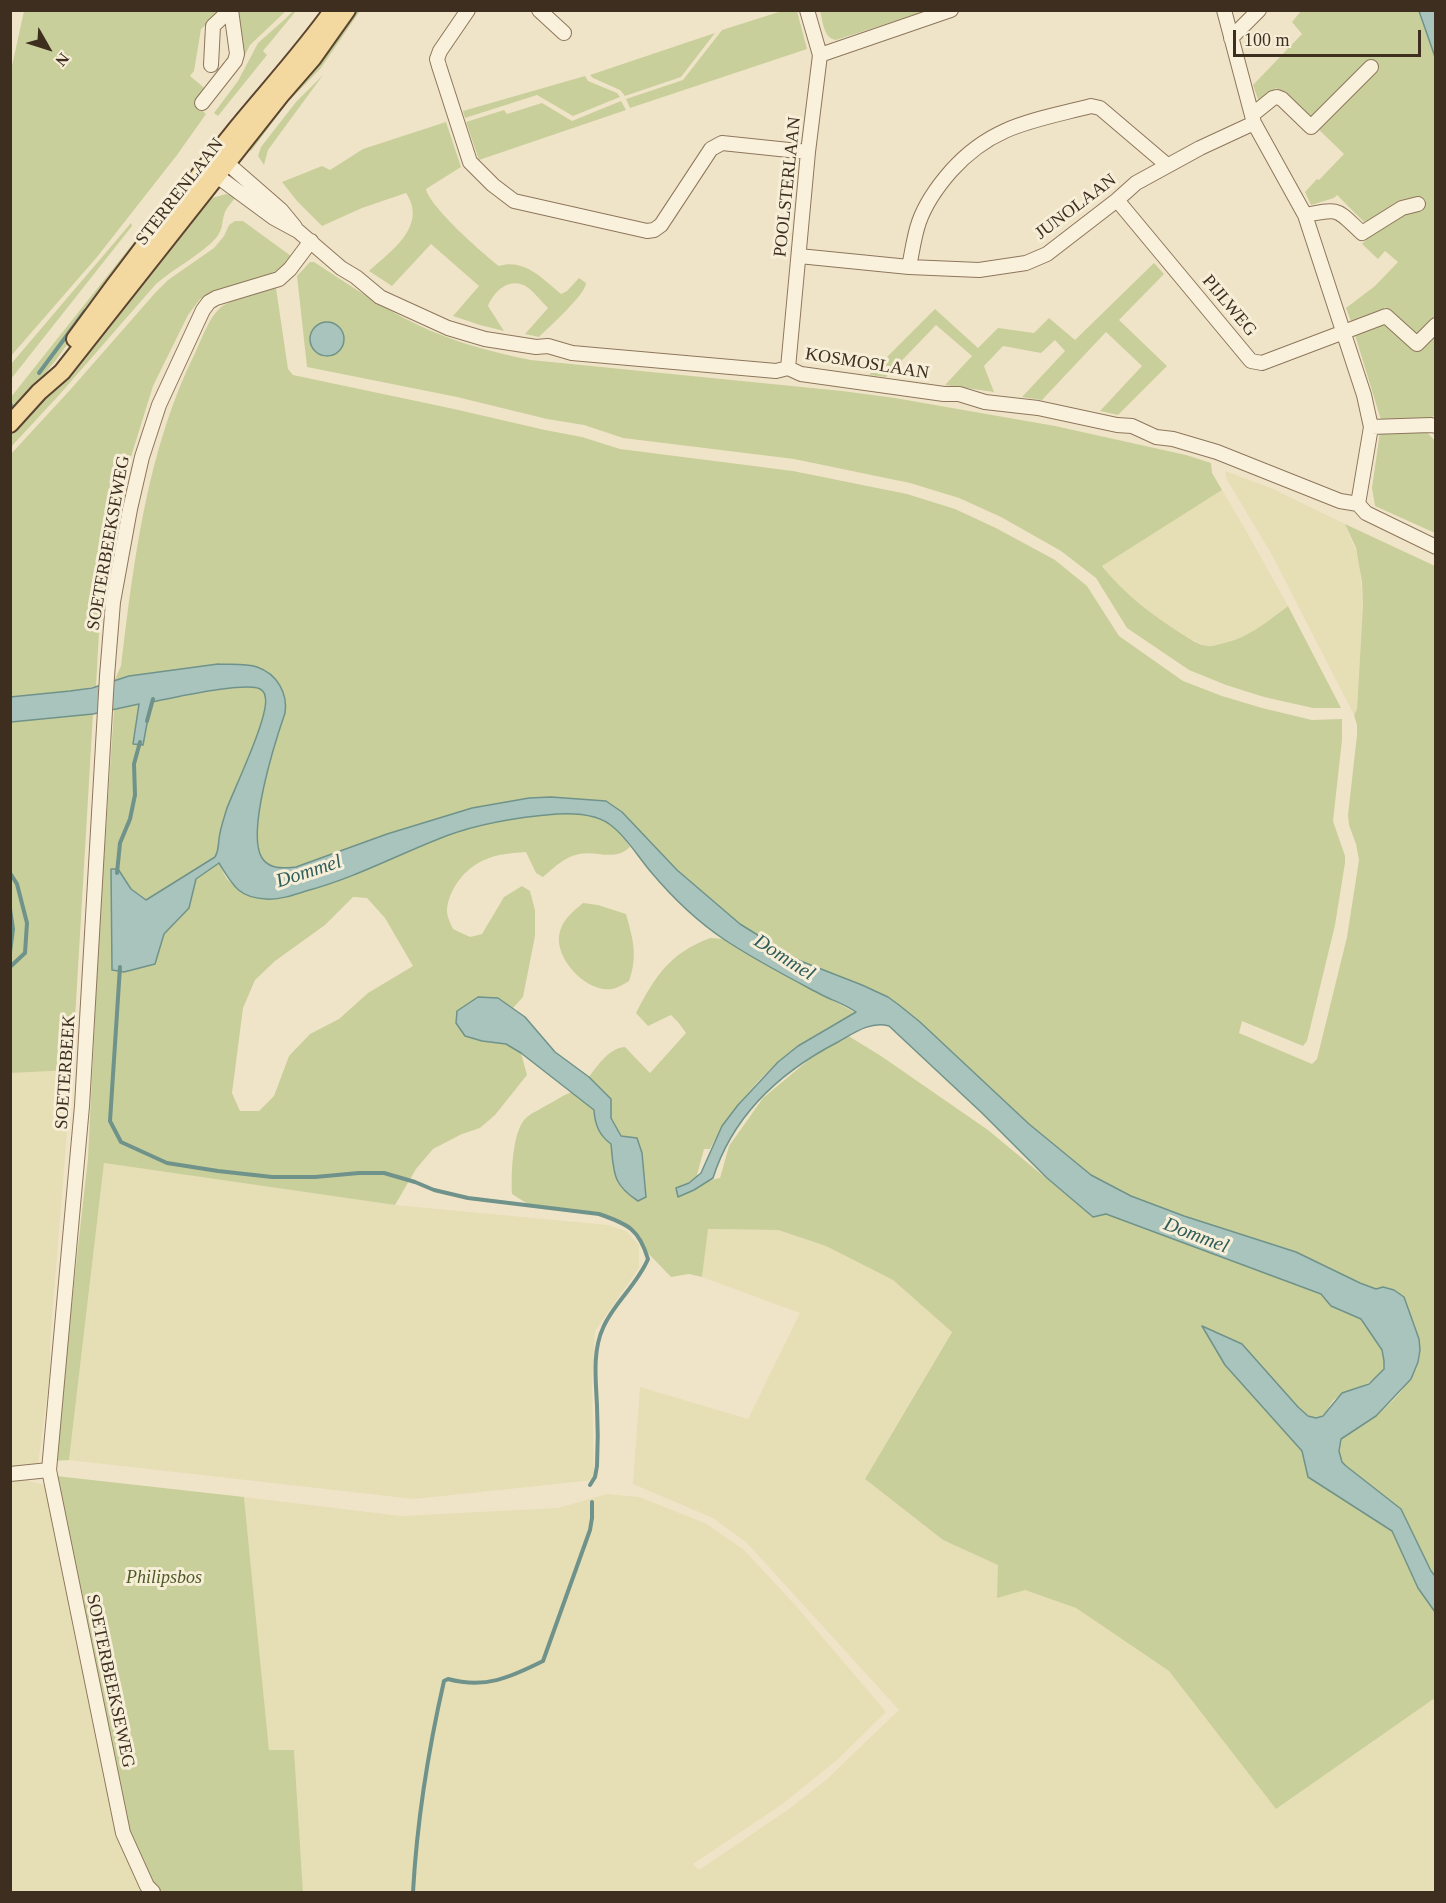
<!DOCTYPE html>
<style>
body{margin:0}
#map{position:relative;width:1446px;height:1903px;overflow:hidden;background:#f0e4c8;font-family:Georgia,serif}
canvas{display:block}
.frame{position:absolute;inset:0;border:12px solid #3d2e20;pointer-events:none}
.north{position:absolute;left:18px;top:18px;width:60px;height:60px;-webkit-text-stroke:4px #f7eed8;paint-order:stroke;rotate:129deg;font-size:16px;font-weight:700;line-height:24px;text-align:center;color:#3d2e20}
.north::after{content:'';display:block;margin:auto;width:21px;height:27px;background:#3d2e20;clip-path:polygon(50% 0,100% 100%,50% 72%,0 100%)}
.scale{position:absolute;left:1233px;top:30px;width:188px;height:27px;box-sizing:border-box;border:3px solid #3d2e20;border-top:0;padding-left:8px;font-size:18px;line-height:21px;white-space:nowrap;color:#3d2e20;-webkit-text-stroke:4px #f7eed8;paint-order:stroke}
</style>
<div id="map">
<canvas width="1446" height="1903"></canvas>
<div class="frame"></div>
<div class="north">N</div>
<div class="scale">100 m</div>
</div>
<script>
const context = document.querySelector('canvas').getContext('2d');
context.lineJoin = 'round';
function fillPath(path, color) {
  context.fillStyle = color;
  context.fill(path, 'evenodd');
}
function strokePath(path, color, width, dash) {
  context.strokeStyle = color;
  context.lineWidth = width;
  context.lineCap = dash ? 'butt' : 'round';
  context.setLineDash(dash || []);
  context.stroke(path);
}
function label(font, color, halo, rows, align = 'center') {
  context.font = font + ' Georgia,serif';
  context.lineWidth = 6;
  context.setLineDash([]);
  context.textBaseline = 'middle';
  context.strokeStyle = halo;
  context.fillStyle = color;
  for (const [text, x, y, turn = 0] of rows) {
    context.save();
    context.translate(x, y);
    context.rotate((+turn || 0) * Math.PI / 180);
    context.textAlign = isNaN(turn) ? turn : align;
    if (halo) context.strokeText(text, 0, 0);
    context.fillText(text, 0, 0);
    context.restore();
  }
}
fillPath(new Path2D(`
 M 1225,471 L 1271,488 L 1345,524 L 1359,560 L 1363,605 L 1357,709 L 1354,715 L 1272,555 L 1227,480 Z
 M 1222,490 L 1248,534 L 1288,606 L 1251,634 L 1225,643 L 1208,647 L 1191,639 L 1158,619 L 1130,597 L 1112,579 L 1102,565 Z
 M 72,1070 L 50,1343 L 50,1371 L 38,1466 L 10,1469 L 10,1073 Z
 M 104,1163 L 395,1205 L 608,1225 L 626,1231 L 639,1245 L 639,1268 L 595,1331 L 592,1381 L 594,1480 L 414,1499 L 69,1460 Z
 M 707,1229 L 778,1230 L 826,1246 L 893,1280 L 952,1331 L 865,1479 L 943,1540 L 999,1565 L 1025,1590 L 1076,1608 L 1169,1671 L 1276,1809 L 1435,1698 L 1435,1892 L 303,1892 L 294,1750 L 269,1750 L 244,1497 L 401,1516 L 558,1508 L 607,1494 L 639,1497 L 707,1524 L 744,1550 L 796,1606 L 886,1712 L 837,1760 L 781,1805 L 693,1864 L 699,1870 L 789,1809 L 826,1780 L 899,1710 L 747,1543 L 713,1518 L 633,1484 L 640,1387 L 748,1419 L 800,1313 L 702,1277 Z
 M 26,1480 L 44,1485 L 123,1833 L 153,1892 L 11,1892 L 10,1481 Z`), '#e6deb5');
fillPath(new Path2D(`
 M 24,11 L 221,11 L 201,29 L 194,71 L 190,76 L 208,91 L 196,105 L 206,114 L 177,155 L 97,257 L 11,356 L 10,75 Z
 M 235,11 L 286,11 L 250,45 L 243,59 Z
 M 293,11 L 296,11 L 263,51 L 267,55 L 218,116 L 214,113 L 238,81 L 258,43 L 284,20 Z
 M 351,11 L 360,11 L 321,68 L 288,102 L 251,151 L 246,147 Z
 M 782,11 L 797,11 L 807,49 L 630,108 L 626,99 L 683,80 L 722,30 Z
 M 820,11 L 820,10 L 926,11 L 836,40 C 823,38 823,21 820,11 Z
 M 1301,11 L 1419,11 L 1436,57 L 1436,414 L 1429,420 L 1381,420 L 1355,335 L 1385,322 L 1412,349 L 1421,340 L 1385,307 L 1381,312 L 1352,324 L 1346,308 L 1375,286 L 1398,262 L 1385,251 L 1378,259 L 1362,244 L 1374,231 L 1366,221 L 1364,222 L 1337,195 L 1334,198 L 1311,205 L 1305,192 L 1317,179 L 1319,180 L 1344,154 L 1276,88 L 1259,102 L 1253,85 L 1302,34 L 1292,22 Z
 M 715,33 L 681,77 L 625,96 L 620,90 L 593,78 L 590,75 Z
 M 323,75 L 268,150 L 264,165 L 258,156 L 261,147 L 296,102 Z
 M 585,76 L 588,81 L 617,93 L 620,97 L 573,116 L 537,95 L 465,118 L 463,111 Z
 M 621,101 L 626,110 L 479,160 L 466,122 L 504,110 L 507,114 L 542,103 L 572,121 Z
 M 446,122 L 461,167 L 426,189 C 430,207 482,253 499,266 C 524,258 543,279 561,294 L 567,291 L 579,278 L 586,283 C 586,294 549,327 539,337 L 525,334 L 548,308 C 542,302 534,292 527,287 C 510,276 494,291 488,306 L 504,331 L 480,325 L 453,316 L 479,286 L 431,244 L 392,286 L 369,271 C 391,251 428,226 406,193 L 362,208 L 322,226 L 297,201 L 282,182 L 322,166 L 330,170 L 363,149 Z
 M 212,144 L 217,148 L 99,300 L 56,360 L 11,415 L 11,397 Z
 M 226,194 L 236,197 C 232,202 227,207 225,212 C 221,223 224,228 216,238 C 201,255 174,268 156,284 L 60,394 L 11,447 L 10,433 L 50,390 L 77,369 L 212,198 Z
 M 235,221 L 243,221 L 291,256 L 280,270 L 200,299 L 188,315 L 153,386 L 130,460 L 118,519 L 99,633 L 96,686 L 70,691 L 11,697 L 10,455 L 70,390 L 155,293 L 168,280 L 214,248 L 224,236 L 229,225 Z
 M 131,223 L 132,226 L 11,379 L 11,364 Z
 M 310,262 L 314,262 C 347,283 380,307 416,324 C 453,342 491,352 531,360 L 842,391 L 895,398 L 1055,426 L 1186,455 L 1211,463 L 1212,473 L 1222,490 L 1102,566 C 1124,594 1152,615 1182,634 C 1189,638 1198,645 1207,646 C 1211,647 1216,645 1220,644 C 1249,638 1265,623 1288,606 L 1341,708 L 1313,708 L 1264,697 L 1226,685 L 1189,670 L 1127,628 L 1096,578 L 1061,551 L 1001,517 L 959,498 L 910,483 L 794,459 L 623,438 L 584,425 L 547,419 L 457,397 L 307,367 L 297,276 ZM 326,322 C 340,323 347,334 342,347 C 339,349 334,354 330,356 C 314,362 299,328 326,322 Z
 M 1154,263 L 1164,274 L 1119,320 L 1167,366 L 1118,415 L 1100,411 L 1142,366 L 1106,332 L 1042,400 L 1022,397 L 1065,351 L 1055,340 L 1041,353 L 1003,346 L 984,366 L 994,392 L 945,385 L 972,356 L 936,325 L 886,377 L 869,375 L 935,309 L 978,348 L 998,328 L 1034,333 L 1049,318 L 1075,340 Z
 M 276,288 L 288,369 L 293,375 L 454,409 L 545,430 L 582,437 L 620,449 L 793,471 L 907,494 L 955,509 L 996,528 L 1055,560 L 1087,586 L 1119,636 L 1183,681 L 1222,696 L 1262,708 L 1312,720 L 1342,719 L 1342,740 L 1333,821 L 1345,856 L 1345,863 L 1335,925 L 1307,1041 L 1303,1046 L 1242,1021 L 1239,1033 L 1312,1064 L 1317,1059 L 1347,937 L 1359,860 L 1356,844 L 1349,825 L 1348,815 L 1357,735 L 1357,725 L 1354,715 L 1357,709 L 1363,605 L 1362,582 L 1356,548 L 1345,524 L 1435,566 L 1435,1576 L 1431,1571 L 1401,1509 L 1346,1466 L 1342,1462 L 1339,1451 L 1341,1439 C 1370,1420 1405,1399 1416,1364 C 1419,1355 1421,1347 1418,1337 C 1412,1319 1395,1302 1383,1287 L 1376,1289 L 1336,1272 L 1296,1252 L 1184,1216 L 1131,1196 L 1091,1175 L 1029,1124 L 920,1022 L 899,1005 L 888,997 L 862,985 L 798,960 L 740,924 L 677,870 L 622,812 L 606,801 L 551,797 L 529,798 L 472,808 L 387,834 L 296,867 C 284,868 270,870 262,858 C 246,833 275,742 285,713 L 241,665 C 198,664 156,674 114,681 L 121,666 C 134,559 147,449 196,351 C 202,338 209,318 220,308 C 230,299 263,292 276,288 Z
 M 1425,430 L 1435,441 L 1435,533 L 1375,506 L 1372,488 L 1380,432 Z
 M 247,687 C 255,687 263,687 266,697 C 270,714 235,786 228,807 C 224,817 221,828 219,839 C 218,846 219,850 215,857 L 146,900 L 131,889 L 118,869 L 112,870 L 113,970 L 124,972 L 155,964 L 164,934 L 189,908 L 196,879 L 219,862 C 222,868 224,875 227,879 C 237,890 252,899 267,899 C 280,899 295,894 307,891 C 356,877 400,853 448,835 C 477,825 506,820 537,816 C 562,813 591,810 612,826 C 619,831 625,840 630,847 C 615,862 596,850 579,854 C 564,857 555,867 543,877 L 536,873 L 526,852 C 511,853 498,854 484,860 C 465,868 448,890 447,911 C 447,917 451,924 453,929 L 470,937 L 482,934 L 504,897 L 522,886 L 530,891 L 535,910 L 535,936 L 523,997 L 513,1008 L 498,998 L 482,1041 L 506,1044 L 521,1053 L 527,1075 L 495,1115 L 480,1128 L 462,1134 L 433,1149 L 416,1169 L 395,1205 L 104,1163 L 69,1460 L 54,1461 L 88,1158 L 100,916 L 114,710 L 140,704 L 134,743 L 142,745 L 151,702 L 225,689 ZM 353,897 L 367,898 L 385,918 L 413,966 L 368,993 L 339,1019 L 310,1034 L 289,1056 L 274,1096 L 259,1111 L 240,1111 L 232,1093 L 243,1008 L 255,980 L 275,961 L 325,925 Z
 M 93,714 L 72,1070 L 11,1073 L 10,722 Z
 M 583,903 L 598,905 L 626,914 C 633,939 638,956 629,981 C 624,984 618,988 612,989 C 587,993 556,960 559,936 C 561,921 572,912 583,903 Z
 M 710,938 L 724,939 L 774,969 L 856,1013 C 836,1023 815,1034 796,1048 C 760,1074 731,1110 710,1149 L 704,1149 L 696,1179 L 677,1188 L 678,1197 C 692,1192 707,1179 720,1178 L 729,1146 L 763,1098 L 842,1032 L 881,1056 L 988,1130 L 1093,1217 L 1106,1214 L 1322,1294 C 1329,1304 1335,1309 1347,1313 C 1351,1314 1356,1315 1360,1318 C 1369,1324 1379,1342 1383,1352 C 1393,1385 1350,1385 1333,1401 C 1328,1407 1326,1416 1317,1417 C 1309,1418 1304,1413 1298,1407 L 1225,1365 L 1302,1451 L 1308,1477 L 1392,1531 L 1418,1588 L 1435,1612 L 1435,1698 L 1276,1809 L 1169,1671 L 1076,1608 L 1025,1590 L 997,1598 L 998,1565 L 943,1540 L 865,1479 L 952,1332 L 893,1280 L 826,1246 L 778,1230 L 708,1229 L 702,1277 L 689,1274 L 671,1277 L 645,1250 L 637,1232 L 614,1219 L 599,1214 L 531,1206 L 512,1194 C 511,1175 512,1129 527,1117 C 533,1112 541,1109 547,1105 C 557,1100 561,1096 572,1092 L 594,1110 C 595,1125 599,1135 611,1144 C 614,1173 611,1184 638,1201 L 621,1137 L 611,1118 L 611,1099 L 589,1077 C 598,1065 609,1048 625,1047 L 650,1073 L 686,1033 L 678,1022 L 671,1015 L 648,1026 L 636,1013 C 656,975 669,954 710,938 Z
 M 56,1476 L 244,1497 L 269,1750 L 294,1750 L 303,1892 L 153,1892 L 123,1833 Z`), '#c9cf9b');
const water = new Path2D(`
 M 1419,11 L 1435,11 L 1435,57 Z
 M310 339a17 17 0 1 1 34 0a17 17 0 1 1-34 0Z
 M 218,664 C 230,665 245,663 257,667 C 277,674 288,693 285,713 C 275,742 246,833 262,858 C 270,870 284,868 296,867 L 387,834 L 472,808 L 529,798 L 551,797 L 606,801 L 622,812 L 677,870 L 740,924 L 798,960 L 862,985 L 888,997 L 899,1005 L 920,1022 L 1029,1124 L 1091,1175 L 1131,1196 L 1184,1216 L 1296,1252 L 1360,1283 L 1376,1289 L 1383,1287 L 1394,1290 L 1404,1297 L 1419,1339 L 1420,1350 L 1418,1362 L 1411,1379 L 1376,1416 L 1341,1439 L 1339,1451 L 1342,1462 L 1346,1466 L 1401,1509 L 1431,1571 L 1435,1576 L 1435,1612 L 1418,1588 L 1392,1531 L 1308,1477 L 1302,1451 L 1225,1365 L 1202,1326 L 1242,1344 L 1298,1407 L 1308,1416 L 1316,1418 L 1323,1416 L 1342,1393 L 1369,1384 L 1384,1369 L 1384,1361 L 1382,1350 L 1361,1319 L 1331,1306 L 1321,1294 L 1106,1214 L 1093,1217 L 1047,1178 L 982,1113 L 889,1026 C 870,1021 854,1033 838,1042 C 780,1072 733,1115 713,1178 L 694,1190 L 678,1197 L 676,1188 L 689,1183 L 701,1173 L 722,1126 L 738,1105 L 778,1062 L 798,1046 L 856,1012 C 845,1004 831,1000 820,994 C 788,977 755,960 725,940 C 698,922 672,897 651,872 C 639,858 627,838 613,827 C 599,814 575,813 557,814 C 519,817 481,823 446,836 C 399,854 355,878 306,891 C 294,895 279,900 266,899 C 238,898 232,884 219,863 L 196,879 L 189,908 L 164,934 L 155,964 L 124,972 L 112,970 L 111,869 L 118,869 L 131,889 L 146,900 L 215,857 C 219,850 218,846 219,839 C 220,829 224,818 227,808 C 235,787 271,713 265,696 C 265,693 262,690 260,689 C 247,681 169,699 151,702 L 143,745 L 133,744 L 139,704 L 93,714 L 11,722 L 10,697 L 70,691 L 92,688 L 129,676 Z
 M 478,997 L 498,998 L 525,1017 L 555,1052 L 589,1077 L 611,1099 L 611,1118 L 621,1136 L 637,1138 L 642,1153 L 646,1197 L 638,1201 C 612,1184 614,1173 611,1144 C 599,1135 595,1125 594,1110 L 521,1053 L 506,1044 L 482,1041 L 465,1036 L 456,1023 L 457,1011 Z`);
fillPath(water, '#a9c4bc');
strokePath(water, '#6f938a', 1.5);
strokePath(new Path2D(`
 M 39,373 L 85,311
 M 10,406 L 11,405
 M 147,721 L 153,699
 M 10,873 L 17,884 L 27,923 L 25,953 L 10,967
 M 117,873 L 120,843 L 130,819 L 135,795 L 134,764 L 140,742
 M 10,909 L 13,929 L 10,952
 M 120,967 L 110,1121 L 121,1142 L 167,1163 L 218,1171 L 272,1177 L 315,1177 L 359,1173 L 384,1173 L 415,1182 L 434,1190 L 468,1198 L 599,1214 C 628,1224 639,1229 648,1259 C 637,1285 613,1304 603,1328 C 592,1352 596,1381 597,1406 C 598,1426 598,1446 597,1466 L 595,1477 L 590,1485
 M 413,1892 C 417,1821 428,1751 444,1681 L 448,1679 C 485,1689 509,1678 543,1661 L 590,1530 L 592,1518 L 592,1502`), '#6f938a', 4);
const minor = new Path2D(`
 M 468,10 L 440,51 L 437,59 L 439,66 L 470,162 L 493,185 L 514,201 L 647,231 L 654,230 L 661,225 L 711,149 L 722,143 L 808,152
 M 539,10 L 564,33
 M 1224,10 L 1254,123 L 1305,215 L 1364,395 L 1371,427 L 1358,504
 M 1231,38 L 1259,10
 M 820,55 L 951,10
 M 211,65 L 213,26 L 230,10
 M 202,103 L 235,61 L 237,54 L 231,10
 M 1252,115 L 1273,98 L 1277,97 L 1282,99 L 1311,127 L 1371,67
 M 217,162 L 227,163 L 281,210 L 295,227
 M 213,169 L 217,176 L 274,218 L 298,231 L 341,268 L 356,277 L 380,297 L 448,328 L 485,339 L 536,347 L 548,346 L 572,353 L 776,371 L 788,368 L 801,374 L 944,394 L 959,394 L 985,402 L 1038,408 L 1117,425 L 1132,426 L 1156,437 L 1173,439 L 1217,452 L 1340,501 L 1358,504 L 1366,513 L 1436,547
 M 1117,200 L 1251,361 L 1262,363 L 1386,316 L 1417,344 L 1436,325
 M 1305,215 C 1341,208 1336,209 1362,233 L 1402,208 L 1418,204
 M 799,256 L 909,267 L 979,270 L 1026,263 L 1047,254 L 1117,200 L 1136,183 L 1200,148 L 1254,123
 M 909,267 C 912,253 914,236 919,222 C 926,202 937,187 951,171 C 992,125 1033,121 1091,106 L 1100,108 L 1167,165
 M 788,368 L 808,152 L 820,55 L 807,10
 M 1371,427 L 1431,425 L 1436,426
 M 10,1474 L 49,1470
 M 153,1892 L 147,1886 L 123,1833 L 49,1470 L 82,1106 L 107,676 L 113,602 L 130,509 L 142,457 L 159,405 L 203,310 L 209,302 L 216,298 L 279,279 L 290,269 L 311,241`);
const major = new Path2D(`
 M 75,339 C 127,267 181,197 237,128 C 269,89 303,52 333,10
 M 10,424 L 39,392 L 62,372 L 280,96 L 313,58 L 347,10`);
strokePath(minor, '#8d765c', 16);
strokePath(major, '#5b4430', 20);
strokePath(minor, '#faf1dc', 14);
strokePath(major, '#f3d9a0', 16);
label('18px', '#3d2e20', '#f7eed8', [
 ["POOLSTERLAAN",788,187,-84],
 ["STERRENLAAN",180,192,-52],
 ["JUNOLAAN",1076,207,-37],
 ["PIJLWEG",1229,306,50],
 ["KOSMOSLAAN",867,364,9],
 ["SOETERBEEKSEWEG",109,543,-80],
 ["SOETERBEEK",66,1072,-86],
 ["SOETERBEEKSEWEG",110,1681,78]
]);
label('italic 18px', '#4d5a26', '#f7eed8', [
 ["Philipsbos",164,1578]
]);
label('italic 20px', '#2f5d5a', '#f7eed8', [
 ["Dommel",309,872,-18],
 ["Dommel",784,958,33],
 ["Dommel",1196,1236,21]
]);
</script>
